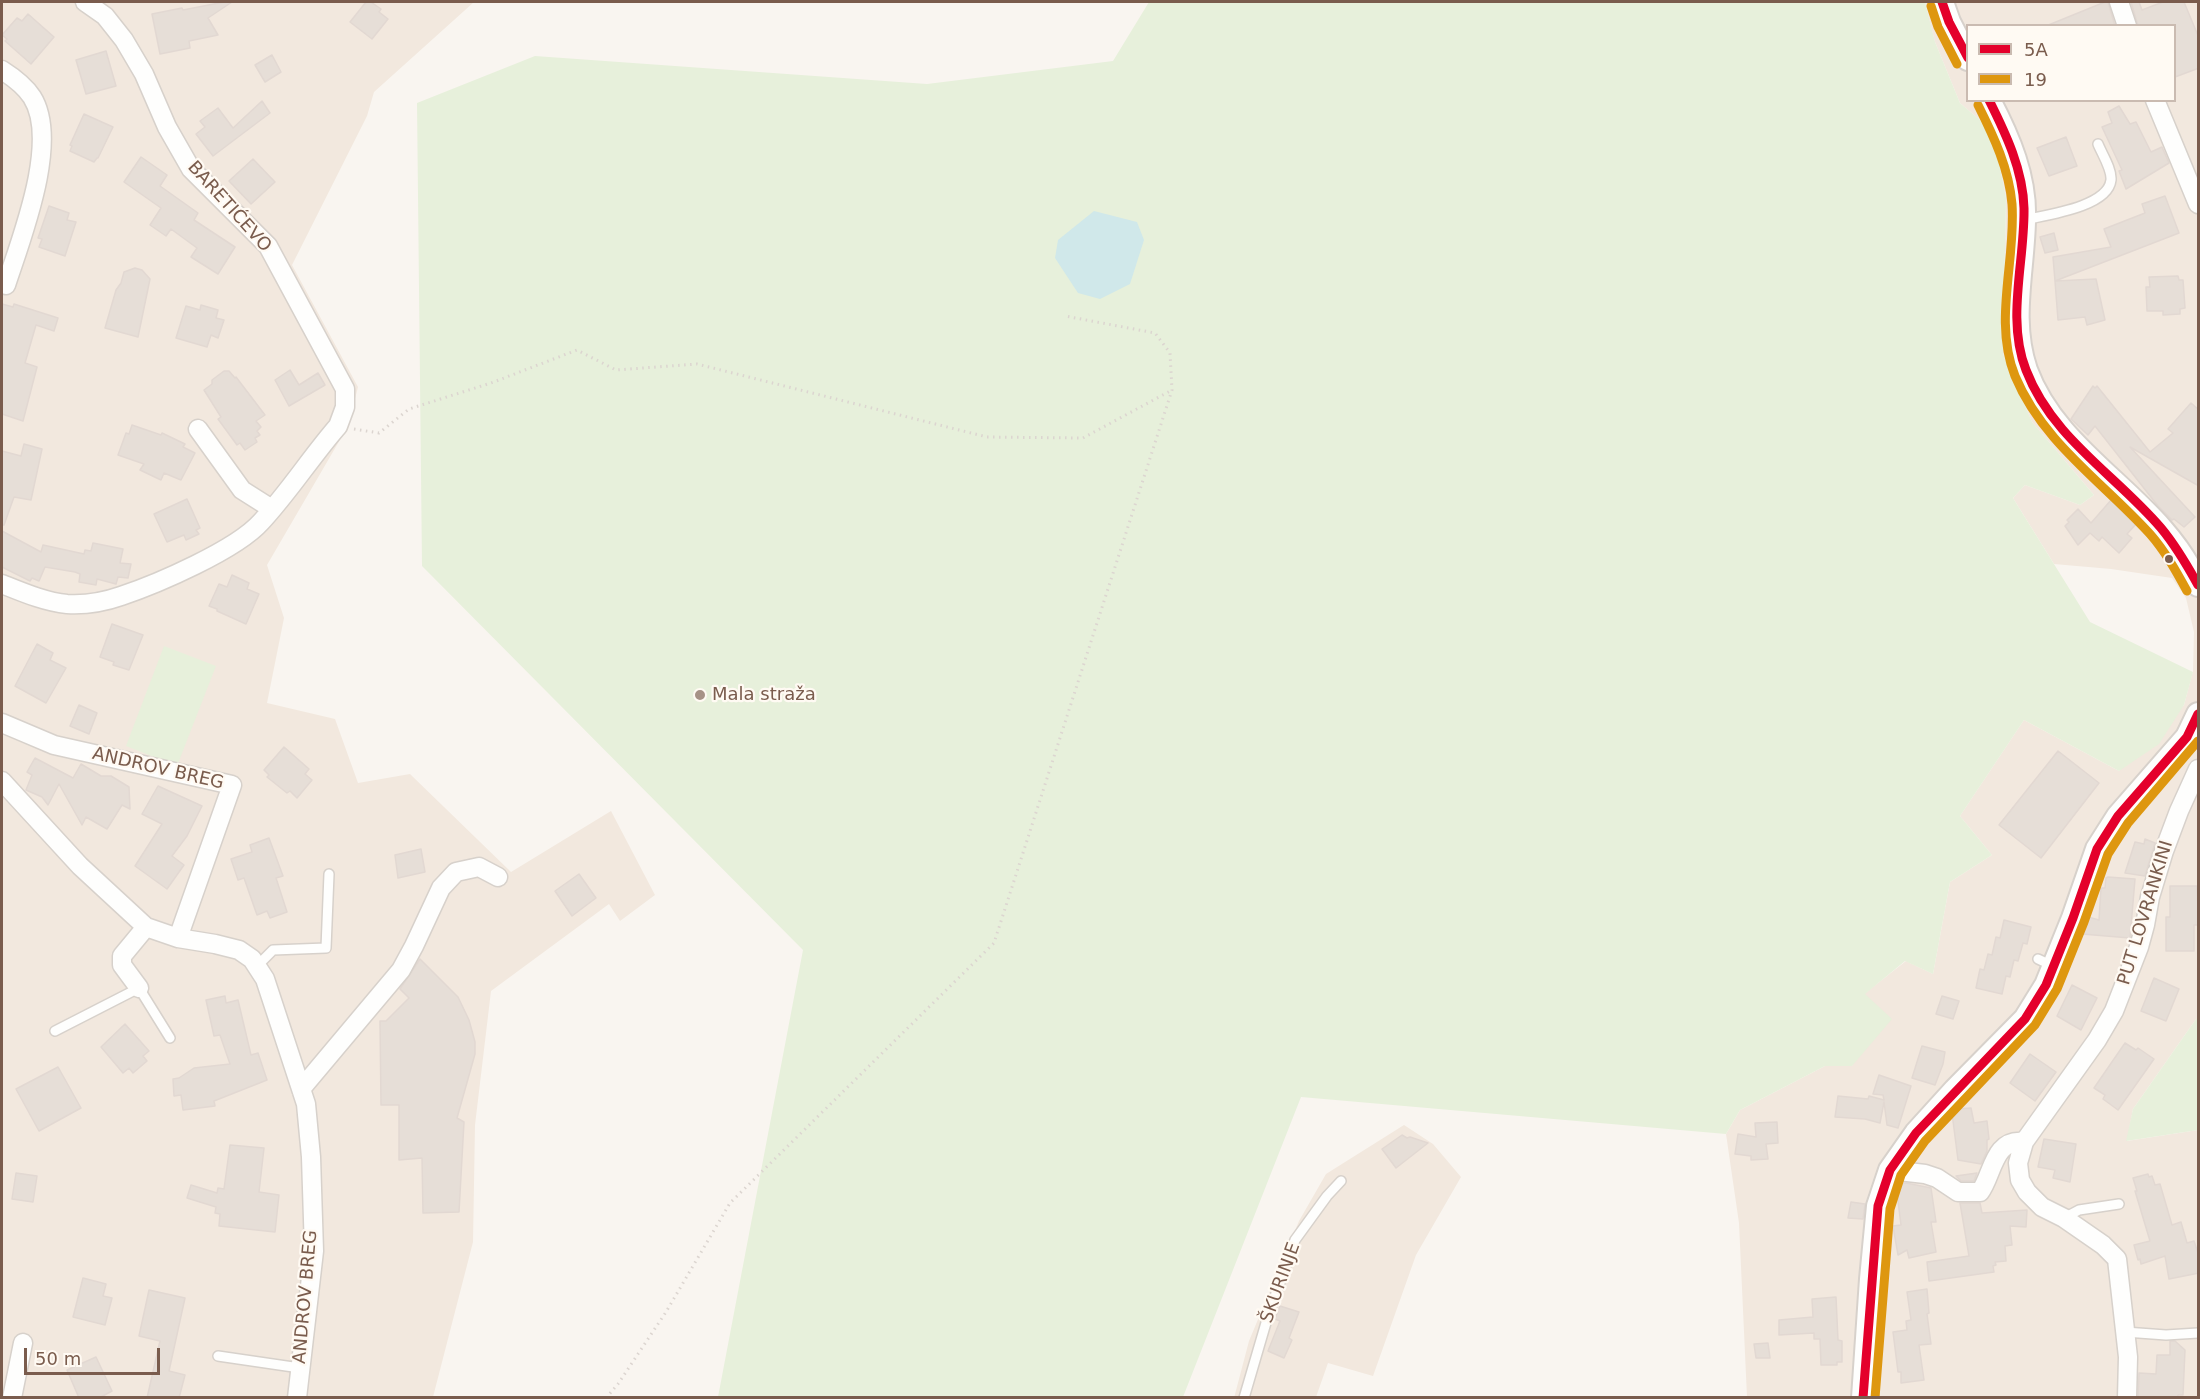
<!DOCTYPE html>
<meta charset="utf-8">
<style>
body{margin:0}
#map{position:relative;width:2200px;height:1399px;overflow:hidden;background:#f9f5f0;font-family:"DejaVu Sans",sans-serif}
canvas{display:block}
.frame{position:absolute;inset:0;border:3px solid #7a5c4d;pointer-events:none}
.legend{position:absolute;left:1966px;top:24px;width:210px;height:78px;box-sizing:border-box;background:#fffaf3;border:2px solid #cabbb1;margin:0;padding:8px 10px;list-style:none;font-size:18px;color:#7a5c4d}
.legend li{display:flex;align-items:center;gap:12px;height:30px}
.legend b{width:30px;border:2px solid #cabbb1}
.scale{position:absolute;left:24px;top:1348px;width:136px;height:27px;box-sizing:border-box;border:3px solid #7a5c4d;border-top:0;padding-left:8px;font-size:18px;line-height:21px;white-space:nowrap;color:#7a5c4d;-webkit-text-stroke:4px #fffaf3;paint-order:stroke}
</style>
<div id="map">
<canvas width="2200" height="1399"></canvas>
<div class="frame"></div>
<ul class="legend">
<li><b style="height:8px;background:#e4002b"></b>5A</li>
<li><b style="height:8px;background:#de970f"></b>19</li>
</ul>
<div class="scale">50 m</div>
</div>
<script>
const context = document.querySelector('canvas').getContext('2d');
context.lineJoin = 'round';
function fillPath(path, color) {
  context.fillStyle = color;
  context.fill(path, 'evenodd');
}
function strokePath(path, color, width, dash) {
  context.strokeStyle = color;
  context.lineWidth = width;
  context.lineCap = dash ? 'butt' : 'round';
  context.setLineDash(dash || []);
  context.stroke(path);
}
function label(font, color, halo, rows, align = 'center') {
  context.font = font + ' "DejaVu Sans",sans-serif';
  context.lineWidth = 4.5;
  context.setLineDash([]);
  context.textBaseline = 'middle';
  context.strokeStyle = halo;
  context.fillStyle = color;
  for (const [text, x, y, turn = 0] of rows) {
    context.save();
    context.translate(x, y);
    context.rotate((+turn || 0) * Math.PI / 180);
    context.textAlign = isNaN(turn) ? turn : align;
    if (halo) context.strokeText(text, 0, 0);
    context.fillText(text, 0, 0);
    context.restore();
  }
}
fillPath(new Path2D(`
 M 2,2 L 474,2 L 374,92 L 367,116 L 292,265 L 358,387 L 348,426 L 267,565 L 284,618 L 267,703 L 335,719 L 358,783 L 410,774 L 511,872 L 611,811 L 655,895 L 620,921 L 609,904 L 491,991 L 475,1125 L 473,1242 L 433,1397 L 2,1398 Z
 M 1925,2 L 2198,2 L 2198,1019 L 2196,1019 L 2133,1109 L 2127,1141 L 2198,1130 L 2198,1397 L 1747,1397 L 1739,1223 L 1726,1134 L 1740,1110 L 1825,1066 L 1852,1066 L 1864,994 L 1906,961 L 1933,974 L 1950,882 L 1992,855 L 1960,816 L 2024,720 L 2119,771 L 2184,705 L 2193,671 L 2194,632 L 2186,598 L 2172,578 L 2111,569 L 2054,564 L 2013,498 L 2025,485 L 2080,505 L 2094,495 L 2032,422 L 2003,354 L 2006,198 L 1993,131 L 1960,103 L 1935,42 ZM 1968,26 L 2174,26 L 2174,100 L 1968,100 Z
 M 1404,1125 L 1433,1144 L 1461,1177 L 1416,1255 L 1373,1376 L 1328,1363 L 1316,1397 L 1234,1398 L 1249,1341 L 1299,1221 L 1326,1174 Z`), '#f2e8de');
fillPath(new Path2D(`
 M 1149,2 L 1925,2 L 1935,42 L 1960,103 L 1993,131 L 2006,198 L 2003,354 L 2032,422 L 2094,495 L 2080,505 L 2025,485 L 2013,498 L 2090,622 L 2193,672 L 2184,705 L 2159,744 L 2119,771 L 2024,720 L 1960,816 L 1992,855 L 1950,882 L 1933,974 L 1905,961 L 1865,994 L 1892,1019 L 1852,1066 L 1825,1066 L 1740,1110 L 1726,1134 L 1301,1097 L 1183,1397 L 718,1397 L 803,950 L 422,566 L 417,103 L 535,56 L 927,84 L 1113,61 Z
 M 164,646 L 216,666 L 177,766 L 126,746 Z
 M 2196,1019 L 2198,1019 L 2198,1130 L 2126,1141 L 2133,1109 Z`), '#e7f0db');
fillPath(new Path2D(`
 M 1094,211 L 1137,222 L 1144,240 L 1130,284 L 1100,299 L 1078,293 L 1055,258 L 1058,240 Z`), '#d0e8ea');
const building = new Path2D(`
 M 224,2 L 232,2 L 208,18 L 218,35 L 189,41 L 190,48 L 160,54 L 152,14 L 182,8 L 183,10 Z
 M 366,2 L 371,2 L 381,9 L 379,12 L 388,19 L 372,39 L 350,22 Z
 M 2105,2 L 2108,2 L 2115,26 L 2046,26 Z
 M 2131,2 L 2139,2 L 2142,10 L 2163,2 L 2184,2 L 2199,38 L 2199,68 L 2175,77 L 2175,26 L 2138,26 Z
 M 28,14 L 54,37 L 31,64 L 5,41 L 7,39 L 2,35 L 17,18 L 22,21 Z
 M 106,51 L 116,86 L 86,94 L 76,60 Z
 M 272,55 L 281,72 L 265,82 L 255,65 Z
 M 262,101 L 270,113 L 213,156 L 196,134 L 205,127 L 200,121 L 218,108 L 233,128 Z
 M 2119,106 L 2130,124 L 2136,122 L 2151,152 L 2162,147 L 2169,163 L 2126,189 L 2119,171 L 2122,170 L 2102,127 L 2112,123 L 2108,112 Z
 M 84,114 L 113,127 L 98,158 L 97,158 L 94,162 L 70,151 L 72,146 L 70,145 Z
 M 2066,137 L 2077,166 L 2049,176 L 2037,148 Z
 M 141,157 L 167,175 L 160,186 L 198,213 L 194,220 L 235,247 L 218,274 L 191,257 L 197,248 L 171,229 L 166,236 L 150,225 L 161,208 L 124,182 Z
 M 253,159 L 275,182 L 251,204 L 229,181 Z
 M 2165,196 L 2179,233 L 2055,281 L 2053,257 L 2111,247 L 2104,229 L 2145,213 L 2142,204 Z
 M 49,206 L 69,213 L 67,220 L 76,222 L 65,256 L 39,247 L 42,239 L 38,238 Z
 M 2054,233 L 2058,250 L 2045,253 L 2040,237 Z
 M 135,268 L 142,270 L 150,279 L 138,337 L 105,328 L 116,290 L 121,283 L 124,272 Z
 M 2178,276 L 2179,280 L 2183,280 L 2185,308 L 2180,309 L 2180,314 L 2163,315 L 2163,311 L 2147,311 L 2146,287 L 2150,287 L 2149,277 Z
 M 2096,279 L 2105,320 L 2087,325 L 2085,317 L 2058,320 L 2055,281 Z
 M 2,304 L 13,307 L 14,304 L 58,318 L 54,331 L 36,325 L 25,363 L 37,367 L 23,421 L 2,414 Z
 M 201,305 L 218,310 L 216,318 L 224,320 L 218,338 L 211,335 L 207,347 L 176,338 L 186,306 L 200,310 Z
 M 290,370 L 299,385 L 318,373 L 325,385 L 289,406 L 275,380 Z
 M 224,371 L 229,371 L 235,378 L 236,377 L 265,415 L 256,421 L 261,427 L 257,431 L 260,435 L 255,438 L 257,442 L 245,450 L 240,443 L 237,445 L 218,419 L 221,417 L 204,390 L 212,384 L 212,380 Z
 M 2093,386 L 2095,388 L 2097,386 L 2150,452 L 2173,433 L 2168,429 L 2191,403 L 2199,410 L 2199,486 L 2130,447 L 2195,517 L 2184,527 L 2174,519 L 2172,520 L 2158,506 L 2095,426 L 2088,435 L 2071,419 Z
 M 132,425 L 161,435 L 162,433 L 185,444 L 183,447 L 195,453 L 181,480 L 164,473 L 161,480 L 140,470 L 144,464 L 118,455 L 126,433 L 129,434 Z
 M 24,444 L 42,449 L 31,500 L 14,497 L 4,525 L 2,525 L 2,451 L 21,456 Z
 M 187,499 L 200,528 L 196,530 L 199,534 L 186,540 L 184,535 L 167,542 L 154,514 Z
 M 2112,499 L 2137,523 L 2127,534 L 2132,538 L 2119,553 L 2102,537 L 2099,541 L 2090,533 L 2078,545 L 2065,526 L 2069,522 L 2067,520 L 2078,509 L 2091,523 Z
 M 2,531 L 41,552 L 43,545 L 84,554 L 85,550 L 91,551 L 93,543 L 123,549 L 120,563 L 131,564 L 128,578 L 118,577 L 116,584 L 97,579 L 96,585 L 79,582 L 80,574 L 75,572 L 45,567 L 39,581 L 32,578 L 30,581 L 2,567 Z
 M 232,575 L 249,583 L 247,589 L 259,594 L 246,624 L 217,611 L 217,609 L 209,606 L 219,584 L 227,587 Z
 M 112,624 L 143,635 L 129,670 L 113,665 L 114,662 L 100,657 Z
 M 37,644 L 53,653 L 50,660 L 66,668 L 46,703 L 15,686 Z
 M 79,705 L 97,713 L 89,734 L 70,726 Z
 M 284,747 L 309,769 L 305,774 L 312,780 L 297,798 L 290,791 L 287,793 L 267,777 L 269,775 L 264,770 Z
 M 2058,751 L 2099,783 L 2041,858 L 1999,825 Z
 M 35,758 L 73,778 L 81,764 L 101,776 L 111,776 L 129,787 L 130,809 L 122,805 L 107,829 L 86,817 L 82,825 L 59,784 L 48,805 L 42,797 L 26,790 L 32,775 L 27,772 Z
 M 158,786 L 202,806 L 187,836 L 172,856 L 184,865 L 167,889 L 135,866 L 162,824 L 142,814 Z
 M 269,838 L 283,876 L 276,878 L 287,912 L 270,918 L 267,911 L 257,915 L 244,878 L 238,880 L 231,859 L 252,852 L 250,845 Z
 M 2145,839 L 2155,843 L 2145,876 L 2125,873 L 2135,842 L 2144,844 Z
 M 421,849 L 425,872 L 398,878 L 395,855 Z
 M 579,874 L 596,898 L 572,916 L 555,891 Z
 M 2108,877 L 2135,879 L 2130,938 L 2082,934 L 2088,917 L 2099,920 L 2101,888 L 2105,888 L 2106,878 Z
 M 2170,886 L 2197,886 L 2199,925 L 2194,925 L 2194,951 L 2166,951 L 2166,917 L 2170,917 Z
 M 2004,920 L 2031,927 L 2027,944 L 2023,943 L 2018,961 L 2014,960 L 2010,977 L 2006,976 L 2002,994 L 1976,988 L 1980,969 L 1984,970 L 1988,954 L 1992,955 L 1996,937 L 2000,938 Z
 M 420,959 L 458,997 L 469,1020 L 475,1042 L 475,1054 L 457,1118 L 464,1122 L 459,1212 L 423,1213 L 422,1158 L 399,1160 L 399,1105 L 381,1105 L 380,1021 L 386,1021 L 409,998 L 400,989 Z
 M 2154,978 L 2179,989 L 2166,1021 L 2141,1011 Z
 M 2072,985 L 2097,998 L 2081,1030 L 2057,1016 Z
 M 225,996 L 226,1003 L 238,1000 L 251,1055 L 258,1053 L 267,1080 L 214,1101 L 215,1106 L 183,1110 L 181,1095 L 174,1096 L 173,1079 L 179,1078 L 194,1068 L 230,1064 L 220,1035 L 214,1036 L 206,1000 Z
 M 1942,996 L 1959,1001 L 1953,1019 L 1936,1014 Z
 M 125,1024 L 149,1051 L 143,1056 L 147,1061 L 133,1073 L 129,1068 L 123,1073 L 101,1047 Z
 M 2125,1043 L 2136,1050 L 2138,1048 L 2154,1059 L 2118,1110 L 2103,1099 L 2105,1095 L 2094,1088 Z
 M 1922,1046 L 1945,1052 L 1943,1064 L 1935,1085 L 1912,1078 Z
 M 2030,1054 L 2056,1072 L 2035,1101 L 2010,1083 Z
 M 58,1067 L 81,1108 L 39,1131 L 16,1089 Z
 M 1879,1075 L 1911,1086 L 1898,1128 L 1887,1125 L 1884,1102 L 1880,1123 L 1865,1119 L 1835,1117 L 1838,1096 L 1868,1099 L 1869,1096 L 1884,1100 L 1883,1095 L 1873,1094 Z
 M 1971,1108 L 1974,1123 L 1987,1121 L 1989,1139 L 1987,1140 L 1987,1151 L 1981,1164 L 1958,1160 L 1952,1113 L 1956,1109 Z
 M 1777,1122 L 1778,1143 L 1766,1144 L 1768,1159 L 1751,1160 L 1751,1156 L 1735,1154 L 1738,1134 L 1756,1137 L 1755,1123 Z
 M 1402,1135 L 1407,1138 L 1410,1137 L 1428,1143 L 1396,1168 L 1382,1149 Z
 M 2044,1139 L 2076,1144 L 2070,1182 L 2053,1178 L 2055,1170 L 2038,1167 Z
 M 230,1145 L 264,1148 L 259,1192 L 279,1195 L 275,1232 L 219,1226 L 220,1214 L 215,1213 L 216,1207 L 187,1198 L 191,1185 L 217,1193 L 218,1188 L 224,1189 Z
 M 16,1173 L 37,1176 L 33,1202 L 12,1199 Z
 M 1977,1173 L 1974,1181 L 1961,1181 L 1956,1176 Z
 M 2148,1174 L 2149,1177 L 2152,1176 L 2155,1185 L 2160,1184 L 2172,1225 L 2181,1222 L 2187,1243 L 2194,1241 L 2199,1256 L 2199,1273 L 2169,1279 L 2165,1256 L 2141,1264 L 2140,1259 L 2138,1260 L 2134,1245 L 2150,1241 L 2135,1191 L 2137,1191 L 2133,1178 Z
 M 1906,1183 L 1931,1188 L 1936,1222 L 1931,1222 L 1936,1252 L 1909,1258 L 1907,1250 L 1898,1255 L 1893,1226 L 1901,1225 L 1897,1193 L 1900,1184 Z
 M 1851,1202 L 1865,1204 L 1863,1219 L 1848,1218 Z
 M 1960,1203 L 1980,1203 L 1982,1213 L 2027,1210 L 2026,1227 L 2010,1226 L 2012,1245 L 2005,1246 L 2006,1261 L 1995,1262 L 1996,1265 L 1993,1266 L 1994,1272 L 1929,1281 L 1927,1262 L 1969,1256 Z
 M 83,1278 L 106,1284 L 103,1296 L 112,1298 L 105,1325 L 73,1317 Z
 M 1927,1289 L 1929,1313 L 1927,1314 L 1931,1344 L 1919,1345 L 1924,1380 L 1901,1383 L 1901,1372 L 1898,1372 L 1893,1332 L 1907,1330 L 1906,1321 L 1911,1320 L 1907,1292 Z
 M 149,1290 L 185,1298 L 169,1371 L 185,1375 L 179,1398 L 147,1398 L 160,1341 L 139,1336 Z
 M 1836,1297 L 1838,1340 L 1842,1341 L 1842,1362 L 1837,1362 L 1837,1365 L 1821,1365 L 1820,1339 L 1814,1339 L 1814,1333 L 1779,1335 L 1779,1320 L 1813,1317 L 1812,1299 Z
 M 1280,1306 L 1299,1312 L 1289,1338 L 1292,1340 L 1284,1358 L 1268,1351 L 1280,1321 L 1275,1319 Z
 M 2170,1341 L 2175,1341 L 2185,1350 L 2183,1395 L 2178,1395 L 2177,1398 L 2138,1398 L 2139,1373 L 2156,1374 L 2157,1355 L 2170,1355 Z
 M 1768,1343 L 1770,1358 L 1756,1358 L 1754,1344 Z
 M 96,1357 L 112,1391 L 99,1398 L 79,1398 L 67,1370 Z`);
fillPath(building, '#e6ded7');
strokePath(building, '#e2d8d2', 1.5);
const service = new Path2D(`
 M 2024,220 C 2046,215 2108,207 2111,180 C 2112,169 2102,154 2098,144
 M 2038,959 L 2053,966
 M 257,966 L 273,950 L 326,948 L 329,874
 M 55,1031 L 139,988 L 170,1038
 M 2064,1218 L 2079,1210 L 2119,1204
 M 2125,1332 L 2166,1335 L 2198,1333
 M 218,1356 L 300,1368
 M 1244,1398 L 1268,1316 L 1295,1240 L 1327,1196 L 1341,1181`);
const minor = new Path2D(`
 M 2119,2 L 2127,26
 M 2,70 C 13,77 25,86 32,97 C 60,141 21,239 6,285
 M 2155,100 L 2198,204
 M 198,429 L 242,490 L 272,509
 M 2,584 C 22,592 45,602 67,604 C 84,605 104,602 121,596 C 157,584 236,550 261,522 C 289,492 311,457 338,426 L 345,407 L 345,389 L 268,246 L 191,169 L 167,127 L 144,74 L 124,40 L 105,16 L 85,2
 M 2,723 L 54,745 L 232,785 L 178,938
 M 2,781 L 80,866 L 146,927 L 178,938 L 215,944 L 239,950 L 252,959 L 265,979 L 306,1104 L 311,1157 L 314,1251 L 297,1398
 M 139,988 L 122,965 L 122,956 L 146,927
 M 301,1089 L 401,970 L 414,946 L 441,888 L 456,872 L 479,867 L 498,877
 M 1890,1170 L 1925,1174 L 1937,1178 L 1958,1192 L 1980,1192 C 1993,1175 1993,1138 2024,1142
 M 12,1398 L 23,1343
 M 2127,1398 L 2128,1357 L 2117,1259 L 2103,1245 L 2064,1218 L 2042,1207 L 2027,1192 L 2020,1180 L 2018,1163 L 2024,1142 L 2097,1040 L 2114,1011 L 2139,947 L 2145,925 L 2150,897 L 2164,851 L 2179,811 L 2198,769`);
const tertiary = new Path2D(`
 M 1942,2 L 1949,22 L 1968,59
 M 1989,100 C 2009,138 2026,178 2024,221 C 2023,271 2009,321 2026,370 C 2059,460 2161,498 2198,585
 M 1863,1398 L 1871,1279 L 1878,1206 L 1890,1170 L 1916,1133 L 1955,1090 L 2025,1019 L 2046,985 L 2073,918 L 2097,849 L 2118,816 L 2187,737 L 2198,714`);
strokePath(service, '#d7d1cb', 12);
strokePath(minor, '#d7d1cb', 21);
strokePath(tertiary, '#d7d1cb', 26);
strokePath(new Path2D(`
 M 354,429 L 379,433 L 409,409 L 491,383 L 577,350 L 616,370 L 697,364 L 987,437 L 1083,438 L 1172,390
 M 606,1398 L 618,1384 L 666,1312 L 730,1203 L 994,943 L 1172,390 L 1170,353 L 1155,333 L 1065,316`), '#dcd5d0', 3, [1.5, 4.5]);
strokePath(service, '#fefefd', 9);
strokePath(minor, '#fefefd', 18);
strokePath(tertiary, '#fefefd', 22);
strokePath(new Path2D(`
 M 1942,2 L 1949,22 L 1968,58
 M 1989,100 C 2006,134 2023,170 2024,208 C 2025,261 2006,319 2026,370 C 2052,438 2116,475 2161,528 C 2176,546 2187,565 2198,585
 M 1863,1398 L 1878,1206 L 1890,1170 L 1916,1133 L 2025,1019 L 2046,985 L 2073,918 L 2097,849 L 2118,816 L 2187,737 L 2198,714`), '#e4002b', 9);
strokePath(new Path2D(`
 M 1931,6 L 1938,27 L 1957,64
 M 1978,105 C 1994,137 2009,169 2012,204 C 2016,261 1993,321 2015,376 C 2043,443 2103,482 2150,534 C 2165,551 2176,571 2187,591
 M 1875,1398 L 1890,1209 L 1901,1175 L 1925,1141 L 2035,1025 L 2057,989 L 2084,922 L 2108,854 L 2128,823 L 2198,741`), '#de970f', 9);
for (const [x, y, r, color] of [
 [2169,559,5,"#7a5c4d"],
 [700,695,6,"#a69286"]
]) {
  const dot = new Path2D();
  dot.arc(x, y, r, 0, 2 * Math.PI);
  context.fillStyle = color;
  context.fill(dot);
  strokePath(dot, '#fffaf3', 2);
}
label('18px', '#7a5c4d', '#fffaf3', [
 ["BARETIĆEVO",229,207,48],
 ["ANDROV BREG",158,769,13],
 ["PUT LOVRANKINI",2146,913,-73],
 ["ŠKURINJE",1281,1283,-70],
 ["ANDROV BREG",306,1297,-85]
]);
label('18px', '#7a5c4d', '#fffaf3', [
 ["Mala straža",712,695]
], 'left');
</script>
